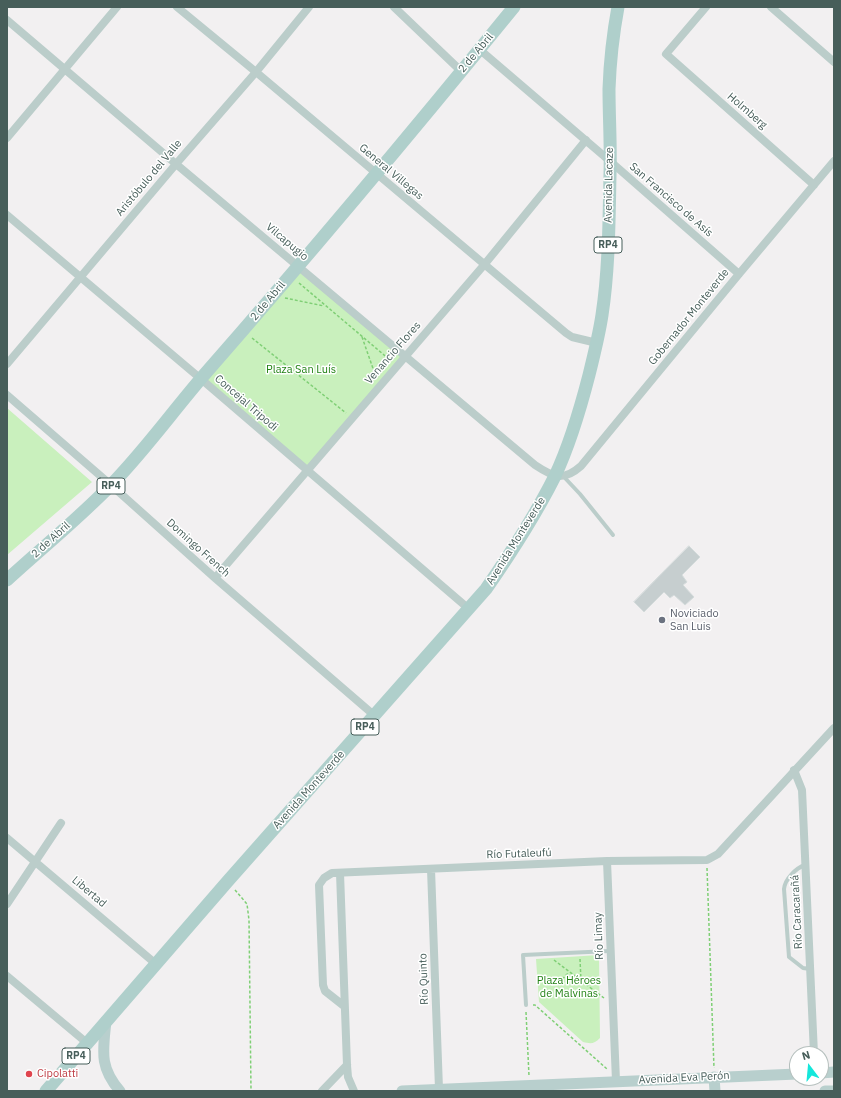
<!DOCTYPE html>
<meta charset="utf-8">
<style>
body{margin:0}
#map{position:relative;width:841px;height:1098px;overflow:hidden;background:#f2f0f1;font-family:"IBM Plex Sans",sans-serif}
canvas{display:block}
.frame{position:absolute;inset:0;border:8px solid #475e5a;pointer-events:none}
.north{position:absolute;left:789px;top:1046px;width:40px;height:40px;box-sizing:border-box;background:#fff;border:1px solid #b5bfbd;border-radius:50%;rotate:344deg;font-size:11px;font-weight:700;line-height:16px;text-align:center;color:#475e5a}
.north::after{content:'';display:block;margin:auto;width:14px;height:18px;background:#15e7db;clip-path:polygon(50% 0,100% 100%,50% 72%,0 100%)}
</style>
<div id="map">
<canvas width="841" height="1098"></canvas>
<div class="frame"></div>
<div class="north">N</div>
</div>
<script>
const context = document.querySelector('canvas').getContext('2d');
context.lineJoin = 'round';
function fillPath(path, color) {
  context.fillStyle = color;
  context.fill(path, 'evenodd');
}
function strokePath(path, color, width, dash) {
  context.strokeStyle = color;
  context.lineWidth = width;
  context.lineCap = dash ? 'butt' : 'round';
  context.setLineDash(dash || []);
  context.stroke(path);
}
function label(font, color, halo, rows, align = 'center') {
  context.font = font + ' "IBM Plex Sans",sans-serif';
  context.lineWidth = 3;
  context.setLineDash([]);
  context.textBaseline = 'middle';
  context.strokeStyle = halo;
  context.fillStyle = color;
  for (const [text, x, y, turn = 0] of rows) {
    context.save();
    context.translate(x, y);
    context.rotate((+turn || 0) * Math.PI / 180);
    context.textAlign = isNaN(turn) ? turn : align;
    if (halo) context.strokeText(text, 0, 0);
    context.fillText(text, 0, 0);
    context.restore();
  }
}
fillPath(new Path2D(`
 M 298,265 L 406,356 L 307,471 L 201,379 Z
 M 7,408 L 92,482 L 7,555 Z
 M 599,955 L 600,1038 C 594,1044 591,1044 583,1042 L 539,1002 L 536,959 Z`), '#c9f0bd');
const building = new Path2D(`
 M 689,546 L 700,557 L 682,575 L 687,582 L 683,585 L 694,597 L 685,605 L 674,595 L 670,598 L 664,592 L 644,612 L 634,602 Z`);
fillPath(building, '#c6cecf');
strokePath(building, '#d4dbdb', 1);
strokePath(new Path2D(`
 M 299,283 L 390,360
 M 285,298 L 324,306
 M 362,337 L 376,377
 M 252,338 L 346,413
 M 707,868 L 714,1068
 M 235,890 L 247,904 L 249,920 L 251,1091
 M 580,959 L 581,981
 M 554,960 L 604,998
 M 559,983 L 569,972
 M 533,1005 L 535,1005 L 607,1069
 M 526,1012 L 529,1076`), '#7fcf75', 1.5, [3, 2]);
strokePath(new Path2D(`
 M 564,477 L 580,494 L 613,535
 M 805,865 C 796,868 785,879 784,889 L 789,957 L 803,968 L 810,969
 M 526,1005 L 523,955 L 610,951`), '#bbcdca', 4);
strokePath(new Path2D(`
 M 177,7 L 256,72 L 566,333 L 572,337 L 597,343
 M 394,7 L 461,71
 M 706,7 L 666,54 L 814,185
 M 771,7 L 834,62
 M 7,20 L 176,164 L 535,465 C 553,477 563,482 581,466 L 739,274 L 834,161
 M 479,49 L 611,162 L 739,274
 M 7,138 L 117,7
 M 7,215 L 201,379 L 469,609
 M 7,364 L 176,164 L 256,72 L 309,7
 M 7,395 L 111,485 L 215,578 L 375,716
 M 215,578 L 484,265 L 586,140
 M 794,770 L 802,790 L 814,1054
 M 7,838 L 156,964
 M 607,861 L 616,1081
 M 431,869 L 439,1089
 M 340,873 L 347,1065 L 348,1077 L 354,1091
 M 7,904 L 61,823
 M 7,976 L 87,1043
 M 344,1006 L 325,991 L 323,985 L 319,885 L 324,878 L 332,873 L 607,861 L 707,860 L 718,854 L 834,728
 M 322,1091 L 347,1065`), '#bbcdca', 8);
strokePath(new Path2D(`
 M 106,1021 C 103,1051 99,1067 120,1091
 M 821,1073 L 834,1072
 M 714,1077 L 715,1091
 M 402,1091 L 797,1074
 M 825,1091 L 834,1091`), '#b8cfcd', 11);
strokePath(new Path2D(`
 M 7,580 C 42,548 79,518 112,484 C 145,450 173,411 204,375 C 310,254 413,131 514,7
 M 46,1091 L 227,882 L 486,589 C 511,553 535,516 555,476 C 570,444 580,410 589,375 C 594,355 599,335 602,315 C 609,269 609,221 610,175 C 611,146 609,118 609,89 C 610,61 613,34 618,7`), '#afcfcb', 13);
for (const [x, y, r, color] of [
 [662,620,4,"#6b7280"],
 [29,1074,4,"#e0444e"]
]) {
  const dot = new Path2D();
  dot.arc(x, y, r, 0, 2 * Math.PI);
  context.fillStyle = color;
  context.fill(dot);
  strokePath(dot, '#fff', 1.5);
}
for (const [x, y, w] of [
 [608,245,28],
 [111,486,28],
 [365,727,28],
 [76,1056,28]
]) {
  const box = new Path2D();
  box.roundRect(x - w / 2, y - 8, w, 16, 3);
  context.fillStyle = '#fff';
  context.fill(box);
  strokePath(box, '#475e5a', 1);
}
label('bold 10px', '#475e5a', null, [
 ["RP4",608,245],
 ["RP4",111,486],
 ["RP4",365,727],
 ["RP4",76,1056]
]);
label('11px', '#475e5a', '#fff', [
 ["2 de Abril",476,53,-50],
 ["Holmberg",747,111,41],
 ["General Villegas",391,172,40],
 ["Aristóbulo del Valle",149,178,-50],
 ["Avenida Lacaze",609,185,-89],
 ["San Francisco de Asís",671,200,41],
 ["Vilcapugio",287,242,40],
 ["2 de Abril",268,301,-50],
 ["Gobernador Monteverde",689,317,-51],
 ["Venancio Flores",393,353,-49],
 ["Concejal Tripodi",246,403,41],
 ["2 de Abril",51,540,-42],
 ["Avenida Monteverde",516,541,-58],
 ["Domingo French",198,548,42],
 ["Avenida Monteverde",309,790,-48],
 ["Río Futaleufú",519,854,-2],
 ["Libertad",89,892,40],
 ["Río Caracarañá",797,912,-93],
 ["Río Limay",599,936,-92],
 ["Río Quinto",424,979,-92],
 ["Avenida Eva Perón",684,1078,-3]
]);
label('11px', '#228215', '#fff', [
 ["Plaza San Luís",301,370],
 ["Plaza Héroes",569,981],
 ["de Malvinas",569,994]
]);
label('11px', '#5b616d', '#fff', [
 ["Noviciado",670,614],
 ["San Luis",670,627]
], 'left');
label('11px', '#be3a42', '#fff', [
 ["Cipolatti",37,1074]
], 'left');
</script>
